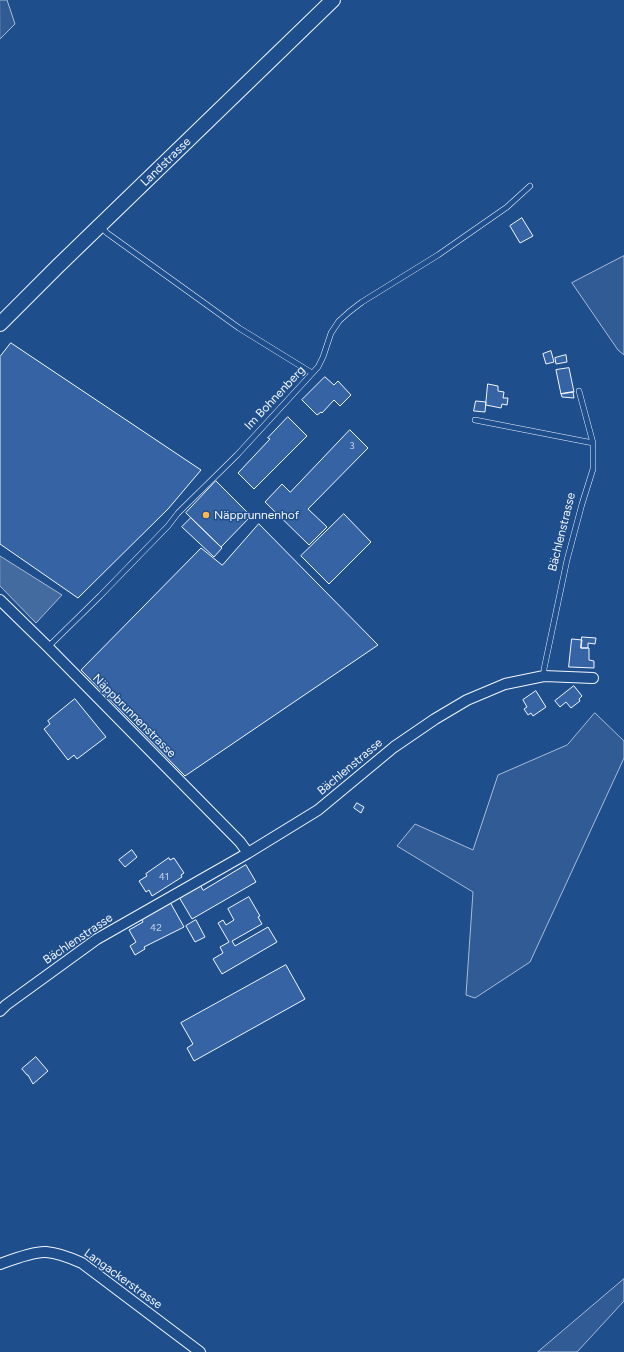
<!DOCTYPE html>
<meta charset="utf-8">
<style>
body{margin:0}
canvas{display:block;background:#1f4e8c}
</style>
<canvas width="624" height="1352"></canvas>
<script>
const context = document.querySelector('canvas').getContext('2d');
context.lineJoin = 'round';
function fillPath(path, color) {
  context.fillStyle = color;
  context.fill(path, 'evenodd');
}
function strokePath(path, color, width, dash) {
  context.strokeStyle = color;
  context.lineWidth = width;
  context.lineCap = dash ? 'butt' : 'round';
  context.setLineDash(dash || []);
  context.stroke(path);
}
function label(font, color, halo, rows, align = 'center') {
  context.font = font + ' Figtree,sans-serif';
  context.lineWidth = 3;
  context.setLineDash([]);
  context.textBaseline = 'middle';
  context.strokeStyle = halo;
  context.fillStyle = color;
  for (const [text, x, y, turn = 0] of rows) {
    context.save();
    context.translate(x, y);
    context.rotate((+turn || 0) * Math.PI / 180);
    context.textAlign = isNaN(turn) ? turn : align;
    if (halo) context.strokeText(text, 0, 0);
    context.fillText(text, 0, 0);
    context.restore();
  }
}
const green = new Path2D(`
 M 0,0 L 7,0 L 15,24 L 0,39 Z
 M 624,256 L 624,355 L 618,350 L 572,283 Z
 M 595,713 L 624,741 L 624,758 L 530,962 L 475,998 L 466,995 L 473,892 L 397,846 L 415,824 L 473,850 L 498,775 L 567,745 Z
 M 624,1279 L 624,1301 L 577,1352 L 538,1352 Z`);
fillPath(green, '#305b95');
strokePath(green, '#a8bbd7', 1);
const water = new Path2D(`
 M 0,556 L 62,595 L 36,623 L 0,586 Z`);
fillPath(water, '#446ba0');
strokePath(water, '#a8bbd7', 1);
const building = new Path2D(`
 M 522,218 L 533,236 L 520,243 L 510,226 Z
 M 11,343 L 201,470 L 168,509 L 78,598 L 0,544 L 0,357 Z
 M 551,351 L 554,362 L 546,364 L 543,354 Z
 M 566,355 L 567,362 L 556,364 L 555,358 Z
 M 569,368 L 574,392 L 561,394 L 556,370 Z
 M 325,377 L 334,385 L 338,381 L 351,395 L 340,406 L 334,400 L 322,413 L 321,412 L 317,415 L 302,400 Z
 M 488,384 L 498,386 L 498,391 L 504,392 L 503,398 L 508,398 L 507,405 L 502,404 L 501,408 L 486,405 Z
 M 573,392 L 574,398 L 562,397 L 561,394 Z
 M 476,401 L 486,402 L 485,412 L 474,411 Z
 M 288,417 L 307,436 L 254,489 L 238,473 L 270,439 L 268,438 Z
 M 350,430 L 368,448 L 308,509 L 327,527 L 309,545 L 265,502 L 282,484 L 290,492 Z
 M 216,481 L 251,516 L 221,547 L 186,513 Z
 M 344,514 L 371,542 L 329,584 L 301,556 Z
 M 191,518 L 222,548 L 214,557 L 182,527 Z
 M 259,524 L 378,645 L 185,776 L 81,670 L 201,548 L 222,565 Z
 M 582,637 L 596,638 L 595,644 L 588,643 L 588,648 L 581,648 Z
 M 572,639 L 582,640 L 581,648 L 589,648 L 589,660 L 594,661 L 594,668 L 569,667 Z
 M 574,686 L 582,696 L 579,699 L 580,701 L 571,708 L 566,702 L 560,707 L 555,701 Z
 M 536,691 L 546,707 L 533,716 L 531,713 L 528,715 L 524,709 L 527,707 L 523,700 Z
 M 75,699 L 106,737 L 77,759 L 74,755 L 68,760 L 44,729 L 50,724 L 48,721 Z
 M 357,803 L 364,807 L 361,813 L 354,808 Z
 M 132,850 L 137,857 L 125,867 L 119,860 Z
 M 169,858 L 170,860 L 174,858 L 184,873 L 181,875 L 182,877 L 152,896 L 149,890 L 146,892 L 139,881 L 147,876 L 146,874 Z
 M 246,865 L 256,882 L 192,919 L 179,897 L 200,885 L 203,890 Z
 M 249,897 L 260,916 L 258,917 L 262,924 L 232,941 L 235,946 L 268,927 L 277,942 L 222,974 L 213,959 L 223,953 L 220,947 L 229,942 L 218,923 L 223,920 L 226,925 L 234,920 L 228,909 Z
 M 170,902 L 184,927 L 144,947 L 145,949 L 135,955 L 130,946 L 136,942 L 129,930 L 143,922 L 141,918 Z
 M 196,920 L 205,937 L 195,942 L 186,926 Z
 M 286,965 L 305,999 L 194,1061 L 187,1048 L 193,1044 L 181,1023 Z
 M 36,1057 L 48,1071 L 33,1084 L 28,1075 L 27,1075 L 22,1069 Z`);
fillPath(building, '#3563a3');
strokePath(building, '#f2f6ff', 1);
const service = new Path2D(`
 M 101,227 L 107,233 L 239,328 L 312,373
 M 475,420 L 593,443
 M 48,647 L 100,596 L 168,526 L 178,513 L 237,455 L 318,367 L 323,357 L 331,333 L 339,321 L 349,312 L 362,302 L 438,255 L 507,207 L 530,186
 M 544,676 L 544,669 L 567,560 L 582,504 L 593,469 L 593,443 L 579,391`);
const minor = new Path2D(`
 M 0,600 L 48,647 L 240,842 L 248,853
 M 0,1011 L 6,1005 L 97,939 L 248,853 L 318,810 L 394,747 L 435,719 L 467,700 L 505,684 L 544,676 L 593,678
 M 0,1264 C 11,1260 34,1251 46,1252 C 59,1253 71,1258 82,1263 L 200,1352`);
const secondary = new Path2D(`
 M 0,324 L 57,267 L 333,0`);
strokePath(service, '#f2f6ff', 6);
strokePath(minor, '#f2f6ff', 12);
strokePath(secondary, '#f2f6ff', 16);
strokePath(service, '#1f4e8c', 5);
strokePath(minor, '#1f4e8c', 10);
strokePath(secondary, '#1f4e8c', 14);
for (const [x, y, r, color] of [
 [206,515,4,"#ffb74d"]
]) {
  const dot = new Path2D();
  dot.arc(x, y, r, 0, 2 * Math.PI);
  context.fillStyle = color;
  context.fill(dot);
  strokePath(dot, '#1f4e8c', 1.5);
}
label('10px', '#c3d1e8', null, [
 ["3",352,446],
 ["41",164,877],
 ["42",156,928]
]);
label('12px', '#f2f6ff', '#1f4e8c', [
 ["Landstrasse",166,162,-44],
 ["Im Bohnenberg",275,398,-47],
 ["Bächlenstrasse",562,532,-76],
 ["Näppbrunnenstrasse",134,716,45],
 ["Bächlenstrasse",350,767,-40],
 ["Bächlenstrasse",78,939,-34],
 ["Langackerstrasse",123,1279,36]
]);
label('12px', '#f2f6ff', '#1f4e8c', [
 ["Näpprunnenhof",214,515]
], 'left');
</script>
